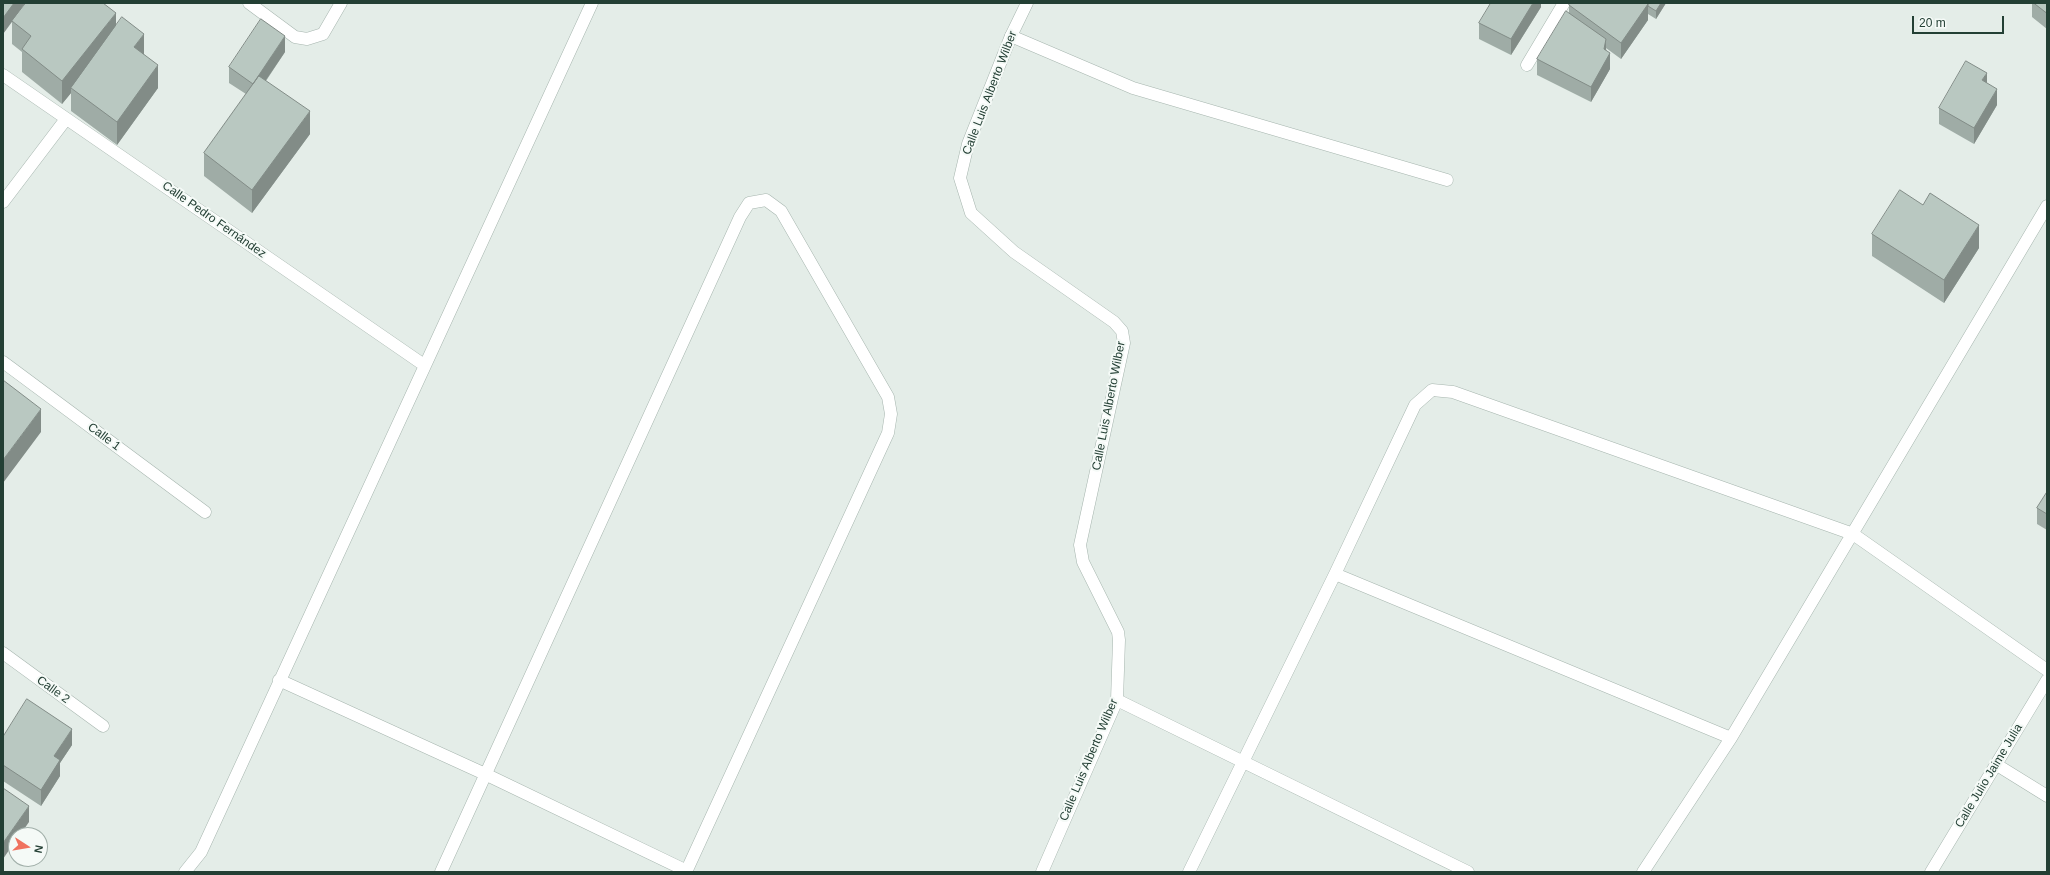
<!DOCTYPE html>
<meta charset="utf-8">
<style>
body{margin:0}
#map{position:relative;width:2050px;height:875px;overflow:hidden;background:#e4ede8;font-family:Arial,sans-serif}
canvas{display:block}
.frame{position:absolute;inset:0;border:4px solid #233f34;pointer-events:none}
.north{position:absolute;left:8px;top:827px;width:40px;height:40px;box-sizing:border-box;background:#f5faf7;border:1px solid #a1afa9;border-radius:50%;rotate:102deg;font-size:11px;font-weight:700;line-height:16px;text-align:center;color:#233f34}
.north::after{content:'';display:block;margin:auto;width:14px;height:18px;background:#f0725f;clip-path:polygon(50% 0,100% 100%,50% 72%,0 100%)}
.scale{position:absolute;left:1912px;top:16px;width:92px;height:18px;box-sizing:border-box;border:2px solid #233f34;border-top:0;padding-left:5px;font-size:12px;line-height:14px;white-space:nowrap;color:#233f34;-webkit-text-stroke:3px #f5faf7;paint-order:stroke}
</style>
<div id="map">
<canvas width="2050" height="875"></canvas>
<div class="frame"></div>
<div class="north">N</div>
<div class="scale">20 m</div>
</div>
<script>
const context = document.querySelector('canvas').getContext('2d');
context.lineJoin = 'round';
function strokePath(path, color, width, dash) {
  context.strokeStyle = color;
  context.lineWidth = width;
  context.lineCap = dash ? 'butt' : 'round';
  context.setLineDash(dash || []);
  context.stroke(path);
}
function fillPath(path, color) {
  context.fillStyle = color;
  context.fill(path, 'evenodd');
}
function label(font, color, halo, rows, align = 'center') {
  context.font = font + ' Arial,sans-serif';
  context.lineWidth = 4;
  context.setLineDash([]);
  context.textBaseline = 'middle';
  context.strokeStyle = halo;
  context.fillStyle = color;
  for (const [text, x, y, turn = 0] of rows) {
    context.save();
    context.translate(x, y);
    context.rotate((+turn || 0) * Math.PI / 180);
    context.textAlign = isNaN(turn) ? turn : align;
    if (halo) context.strokeText(text, 0, 0);
    context.fillText(text, 0, 0);
    context.restore();
  }
}
const lane = new Path2D(`
 M 1011,36 L 1133,88 L 1447,180`);
const street = new Path2D(`
 M 249,3 L 295,37 L 307,39 L 323,34 L 341,3
 M 1027,3 L 1011,36 L 968,144 L 960,178 L 971,213 L 1014,252 L 1114,322 L 1122,331 L 1124,343 L 1080,545 L 1083,562 L 1118,632 L 1119,640 L 1117,700 L 1042,872
 M 1527,65 L 1564,3
 M 3,75 L 424,365
 M 3,202 L 66,119
 M 3,362 L 205,512
 M 1335,574 L 1731,738
 M 3,653 L 103,726
 M 279,680 L 485,774 L 687,871
 M 1117,700 L 1468,872
 M 1997,765 L 2047,796
 M 185,872 L 201,852 L 592,3
 M 441,872 L 740,217 L 749,203 L 766,200 L 781,211 L 888,397 L 891,414 L 888,433 L 686,872
 M 1189,872 L 1335,574 L 1415,405 L 1432,390 L 1453,392 L 1853,534 L 2047,670
 M 1643,872 L 1731,738 L 2047,206
 M 1931,872 L 2047,680`);
strokePath(lane, '#a6b5ae', 13);
strokePath(street, '#a6b5ae', 13);
strokePath(lane, '#fff', 12);
strokePath(street, '#fff', 12);
fillPath(new Path2D(`
 M 3,3 L 25,3 L 14,19 L 116,26 L 144,54 L 158,88 L 117,145 L 71,111 L 71,93 L 62,104 L 22,72 L 22,52 L 12,44 L 12,22 L 3,34 Z
 M 1541,3 L 1541,7 L 1511,55 L 1479,39 L 1479,23 Z
 M 1570,3 L 1666,3 L 1656,19 L 1648,14 L 1648,20 L 1621,59 L 1606,48 L 1610,69 L 1591,102 L 1537,75 L 1537,59 L 1569,14 L 1569,5 Z
 M 2032,3 L 2047,3 L 2047,29 L 2032,17 Z
 M 285,52 L 266,81 L 310,134 L 252,213 L 204,176 L 204,153 L 246,94 L 229,83 L 229,67 Z
 M 1987,83 L 1997,105 L 1974,144 L 1939,124 L 1939,108 Z
 M 1923,205 L 1979,248 L 1944,303 L 1872,256 L 1872,234 Z
 M 2047,492 L 2047,530 L 2037,524 L 2037,508 Z
 M 3,737 L 72,745 L 60,763 L 60,776 L 41,806 L 3,781 Z`), '#9faca6');
fillPath(new Path2D(`
 M 14,3 L 25,3 L 3,34 L 3,18 Z
 M 1533,3 L 1541,3 L 1541,7 L 1511,55 L 1511,39 Z
 M 1661,3 L 1666,3 L 1656,19 L 1656,11 Z
 M 1648,4 L 1648,20 L 1621,59 L 1621,43 Z
 M 116,13 L 116,35 L 71,88 L 71,93 L 62,104 L 62,81 Z
 M 144,34 L 144,56 L 134,47 Z
 M 285,36 L 285,52 L 253,99 L 253,84 Z
 M 1606,39 L 1606,55 L 1610,53 L 1610,69 L 1591,102 L 1591,87 Z
 M 158,65 L 158,88 L 117,145 L 117,122 Z
 M 1987,73 L 1987,89 L 1982,80 Z
 M 1997,89 L 1997,105 L 1974,144 L 1974,128 Z
 M 310,111 L 310,134 L 252,213 L 252,190 Z
 M 1979,225 L 1979,248 L 1944,303 L 1944,280 Z
 M 41,409 L 41,432 L 3,483 L 3,460 Z
 M 72,729 L 72,745 L 60,763 L 60,776 L 41,806 L 41,790 L 54,756 Z
 M 29,806 L 29,822 L 20,835 L 16,835 L 16,840 L 3,859 L 3,843 Z`), '#828c87');
const building = new Path2D(`
 M 3,3 L 14,3 L 3,18 Z
 M 26,3 L 103,3 L 116,13 L 62,81 L 22,49 L 31,36 L 12,21 Z
 M 1491,3 L 1533,3 L 1511,39 L 1479,23 Z
 M 1570,3 L 1646,3 L 1648,4 L 1621,43 L 1569,5 Z
 M 1646,3 L 1661,3 L 1656,11 L 1648,6 L 1648,4 Z
 M 2034,3 L 2047,3 L 2047,13 Z
 M 1566,11 L 1606,39 L 1604,49 L 1610,53 L 1591,87 L 1537,59 Z
 M 122,17 L 144,34 L 134,47 L 158,65 L 117,122 L 71,88 Z
 M 261,19 L 285,36 L 253,84 L 229,67 Z
 M 1966,61 L 1987,73 L 1982,80 L 1997,89 L 1974,128 L 1939,108 Z
 M 259,76 L 310,111 L 252,190 L 204,153 Z
 M 1900,190 L 1923,205 L 1930,193 L 1979,225 L 1944,280 L 1872,234 Z
 M 3,380 L 41,409 L 3,460 Z
 M 2047,492 L 2047,514 L 2037,508 Z
 M 27,699 L 72,729 L 54,756 L 60,760 L 41,790 L 3,765 L 3,737 Z
 M 3,788 L 29,806 L 3,843 Z`);
fillPath(building, '#b9c8c1');
strokePath(building, '#828c87', 1);
label('12px', '#233f34', '#f5faf7', [
 ["Calle Luis Alberto Wilber",990,93,-69],
 ["Calle Pedro Fernández",214,220,35],
 ["Calle Luis Alberto Wilber",1109,406,-79],
 ["Calle 1",104,437,37],
 ["Calle 2",53,690,36],
 ["Calle Luis Alberto Wilber",1089,760,-67],
 ["Calle Julio Jaime Julia",1989,776,-59]
]);
</script>
